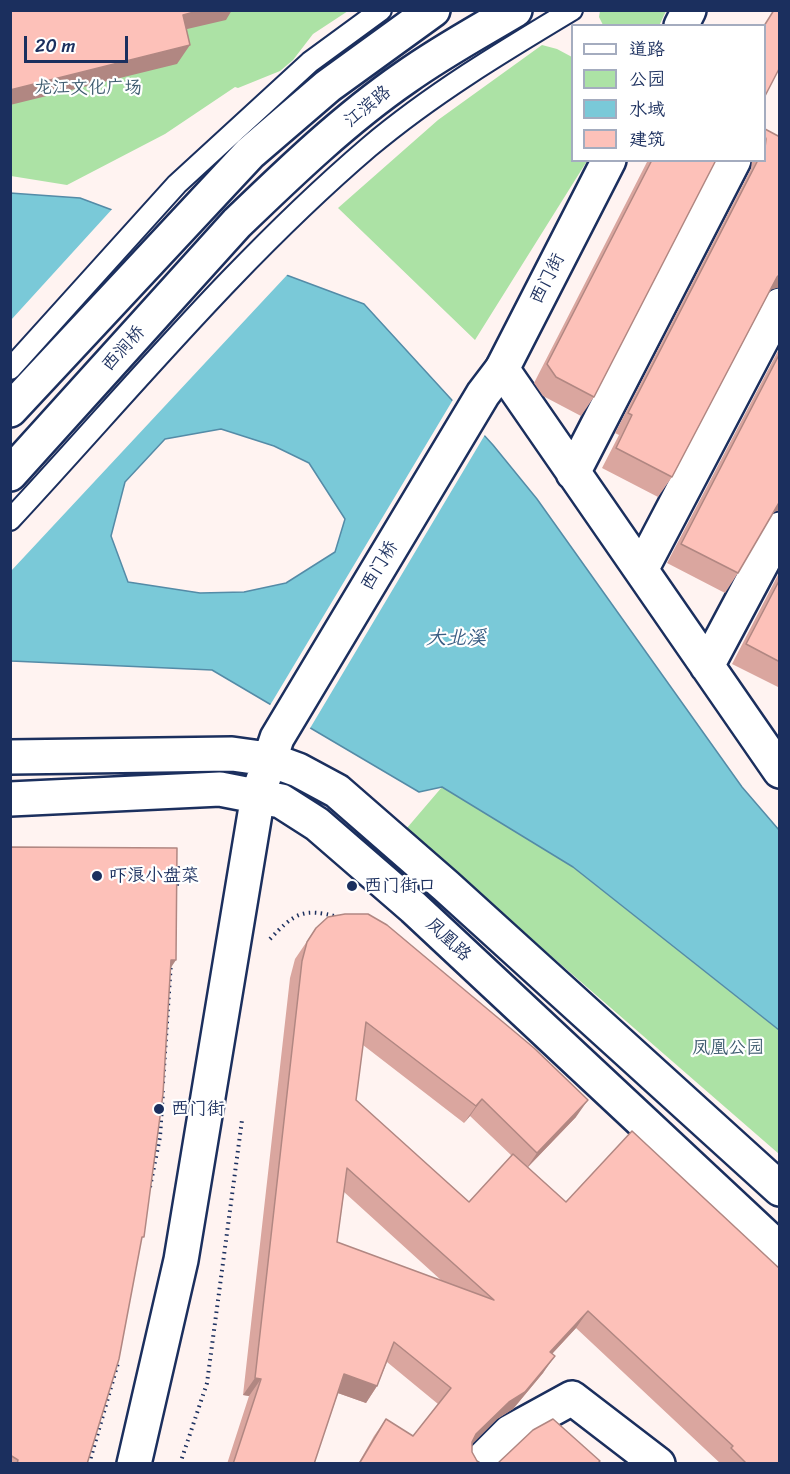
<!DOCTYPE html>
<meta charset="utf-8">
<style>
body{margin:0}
#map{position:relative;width:790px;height:1474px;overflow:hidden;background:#fff3f1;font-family:Sriracha,"LXGW WenKai TC",sans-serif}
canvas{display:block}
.frame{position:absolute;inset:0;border:12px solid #1b2f5e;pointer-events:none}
.legend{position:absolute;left:571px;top:24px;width:195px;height:138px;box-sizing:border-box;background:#fff;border:2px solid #a4acbf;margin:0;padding:8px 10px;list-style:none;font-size:18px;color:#1b2f5e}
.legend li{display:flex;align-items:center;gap:12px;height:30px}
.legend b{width:30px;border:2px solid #a4acbf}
.scale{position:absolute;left:24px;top:36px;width:104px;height:27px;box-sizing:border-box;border:3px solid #1b2f5e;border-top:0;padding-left:8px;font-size:18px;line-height:21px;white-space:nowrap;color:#1b2f5e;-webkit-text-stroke:4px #fff;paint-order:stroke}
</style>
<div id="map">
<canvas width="790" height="1474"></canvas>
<div class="frame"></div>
<ul class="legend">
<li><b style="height:8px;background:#fff"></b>道路</li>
<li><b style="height:16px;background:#ace2a5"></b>公园</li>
<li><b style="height:16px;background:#7ac9d8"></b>水域</li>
<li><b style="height:16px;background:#fdc1b9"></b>建筑</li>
</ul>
<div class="scale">20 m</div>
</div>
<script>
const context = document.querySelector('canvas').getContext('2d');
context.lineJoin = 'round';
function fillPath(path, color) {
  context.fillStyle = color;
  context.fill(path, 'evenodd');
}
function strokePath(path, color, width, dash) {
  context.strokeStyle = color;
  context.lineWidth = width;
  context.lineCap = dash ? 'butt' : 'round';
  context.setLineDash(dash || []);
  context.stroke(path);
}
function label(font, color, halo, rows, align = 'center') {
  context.font = font + ' Sriracha,"LXGW WenKai TC",sans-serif';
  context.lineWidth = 4.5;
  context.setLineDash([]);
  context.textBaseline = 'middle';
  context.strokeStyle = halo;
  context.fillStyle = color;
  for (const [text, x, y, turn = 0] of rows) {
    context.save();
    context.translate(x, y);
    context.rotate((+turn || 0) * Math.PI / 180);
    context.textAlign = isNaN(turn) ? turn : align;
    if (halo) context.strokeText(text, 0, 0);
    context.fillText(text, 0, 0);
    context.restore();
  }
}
fillPath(new Path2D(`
 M 10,11 L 348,11 L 313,34 L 293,60 L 280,71 L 238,88 L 235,87 L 165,134 L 67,185 L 11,176 Z
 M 600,11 L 600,10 L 666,11 L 659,26 L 603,25 L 599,17 Z
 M 542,45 L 557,49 L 572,57 L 572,160 L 587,161 L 475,340 L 338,208 L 438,120 Z
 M 442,787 L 573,867 L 779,1030 L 779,1154 L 512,922 L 401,835 Z`), '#ace2a5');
const water = new Path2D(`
 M 10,193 L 80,198 L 364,304 L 493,445 L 537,499 L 742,787 L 779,830 L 779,1030 L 573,867 L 442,787 L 419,792 L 212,670 L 11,661 ZM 221,429 L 274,446 L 309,463 L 345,519 L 335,552 L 286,583 L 244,592 L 200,593 L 128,582 L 111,536 L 125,482 L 165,439 Z`);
fillPath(water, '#7ac9d8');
strokePath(water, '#548ba7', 1.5);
fillPath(new Path2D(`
 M 114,207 L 288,274 L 11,571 L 11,320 Z
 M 454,398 L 486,433 L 309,730 L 269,707 Z`), '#fff3f1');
const service = new Path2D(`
 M 10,369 L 177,184 L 310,62 L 381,10
 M 10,520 C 127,394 238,259 369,147 C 432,94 502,52 572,10`);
const minor = new Path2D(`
 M 502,369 L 780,771
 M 573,473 L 734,160
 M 641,570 L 780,305
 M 707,666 L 780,529
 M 478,1464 L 510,1432 L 572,1398 L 658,1464`);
const tertiary = new Path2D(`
 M 681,26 L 689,10
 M 10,757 L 232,754 L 268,759 L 298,770 L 337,791 L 446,886 L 780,1189
 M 10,799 L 220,789 L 281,801 L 317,824 L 414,908 L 780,1250
 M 134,1464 L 181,1260 L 258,795 L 277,738 L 483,394 L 502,369 L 609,160`);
const primary = new Path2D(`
 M 10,410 L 250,153 L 328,86 L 433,10
 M 10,474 L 237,223 C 290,172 345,119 406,77 C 441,52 478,32 515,10`);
strokePath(service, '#1b2f5e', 24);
strokePath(minor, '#1b2f5e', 38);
strokePath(tertiary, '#1b2f5e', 38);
strokePath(primary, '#1b2f5e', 38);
strokePath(new Path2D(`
 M 173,863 L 178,866 L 177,886
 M 270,939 C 294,914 302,907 338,917
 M 163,1083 L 171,962
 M 150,1187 L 160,1137 L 163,1091
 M 89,1464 L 118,1363
 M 180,1464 L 207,1383 L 242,1120`), '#1b2f5e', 4, [1.5, 4.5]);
strokePath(service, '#fff', 20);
strokePath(minor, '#fff', 33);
strokePath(tertiary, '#fff', 33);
strokePath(primary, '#fff', 33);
fillPath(new Path2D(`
 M 765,129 L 780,137 L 780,287 L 771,289 L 672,477 L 658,497 L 602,468 L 619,435 L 615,433 L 751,169 L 752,160 L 765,160 Z
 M 648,160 L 716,160 L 594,397 L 581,416 L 543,396 L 534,383 Z
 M 780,347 L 780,510 L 773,512 L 738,573 L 725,593 L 667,563 Z
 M 780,571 L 780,688 L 732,664 Z
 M 10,847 L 171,967 L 141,1242 L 87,1464 L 10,1464 Z
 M 316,928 L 576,1117 L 528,1167 L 780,1464 L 721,1464 L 576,1328 L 552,1354 L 543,1373 L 513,1409 L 497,1419 L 472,1444 L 472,1452 L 477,1461 L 482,1464 L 358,1464 L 374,1436 L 386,1419 L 413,1436 L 438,1404 L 387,1362 L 377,1386 L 366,1403 L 338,1393 L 314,1464 L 227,1464 L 249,1396 L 243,1395 L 290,978 L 295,959 ZM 363,1045 L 464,1123 L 470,1116 L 512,1156 L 469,1202 L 356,1100 ZM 344,1192 L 442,1281 L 337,1242 Z`), '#daa69f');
fillPath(new Path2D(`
 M 201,10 L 232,10 L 226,20 L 170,33 L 183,15 Z
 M 190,45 L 177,64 L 10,105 L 10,90 Z
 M 780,274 L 780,287 L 770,290 L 763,296 Z
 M 780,499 L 780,510 L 770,513 Z
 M 171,960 L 176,960 L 166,975 Z
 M 482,1099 L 470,1116 L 464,1123 L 476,1106 Z
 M 588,1100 L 576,1117 L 526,1169 L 537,1153 Z
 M 588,1311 L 576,1328 L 538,1369 L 550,1352 Z
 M 555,1356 L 543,1373 L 513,1409 L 497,1419 L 465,1451 L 476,1434 Z
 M 344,1374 L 377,1386 L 366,1403 L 332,1391 Z
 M 255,1378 L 261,1379 L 249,1396 L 243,1395 Z`), '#b18782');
const building = new Path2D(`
 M 10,10 L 201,10 L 183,15 L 190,45 L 10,90 Z
 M 774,10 L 780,10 L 780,67 L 765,96 L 765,26 L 764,26 Z
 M 765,129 L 780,137 L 780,274 L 777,277 L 672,477 L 616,448 L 632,415 L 628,413 L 758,160 L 765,160 L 765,148 L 766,139 L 765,136 Z
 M 652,160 L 716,160 L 594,397 L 556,377 L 547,364 Z
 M 780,353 L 780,501 L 738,573 L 681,544 Z
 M 780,579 L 780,662 L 746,644 Z
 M 10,847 L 177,848 L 176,960 L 171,960 L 163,1094 L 144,1237 L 142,1237 L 119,1359 L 87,1464 L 17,1464 L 18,1460 L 10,1455 Z
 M 345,914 L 368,914 L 387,925 L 534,1048 L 588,1100 L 537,1153 L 482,1099 L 476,1106 L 366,1022 L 356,1100 L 469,1202 L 513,1154 L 566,1202 L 632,1131 L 780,1269 L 780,1464 L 747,1464 L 731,1448 L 733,1446 L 588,1311 L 550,1352 L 555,1356 L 525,1392 L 509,1402 L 476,1434 L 472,1442 L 472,1452 L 477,1461 L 482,1464 L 359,1464 L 386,1419 L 413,1436 L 451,1388 L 394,1342 L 377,1386 L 344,1374 L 314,1464 L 233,1464 L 261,1379 L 255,1378 L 302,961 L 307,942 L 316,928 L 328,917 ZM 347,1168 L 494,1300 L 337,1242 Z
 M 553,1419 L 600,1461 L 597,1464 L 497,1464 L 533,1430 Z`);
fillPath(building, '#fdc1b9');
strokePath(building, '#b18782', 1.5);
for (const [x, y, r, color] of [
 [97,876,6,"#1b2f5e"],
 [352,886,6,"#1b2f5e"],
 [159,1109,6,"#1b2f5e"]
]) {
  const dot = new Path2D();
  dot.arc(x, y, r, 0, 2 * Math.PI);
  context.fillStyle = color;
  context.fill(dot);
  strokePath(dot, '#fff', 2);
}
label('18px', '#3f5c70', '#fff', [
 ["龙江文化广场",88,88],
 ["凤凰公园",728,1048]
]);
label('18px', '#1b2f5e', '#fff', [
 ["江滨路",368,107,-39],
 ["西门街",548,279,-63],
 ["西涧桥",124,349,-48],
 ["西门桥",380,566,-59],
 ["凤凰路",448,940,43]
]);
label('18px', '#1b2f5e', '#fff', [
 ["吓浪小盘菜",109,876],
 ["西门街口",364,886],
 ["西门街",171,1109]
], 'left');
label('italic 20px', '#385d83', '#fff', [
 ["大北溪",456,639]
]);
</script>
